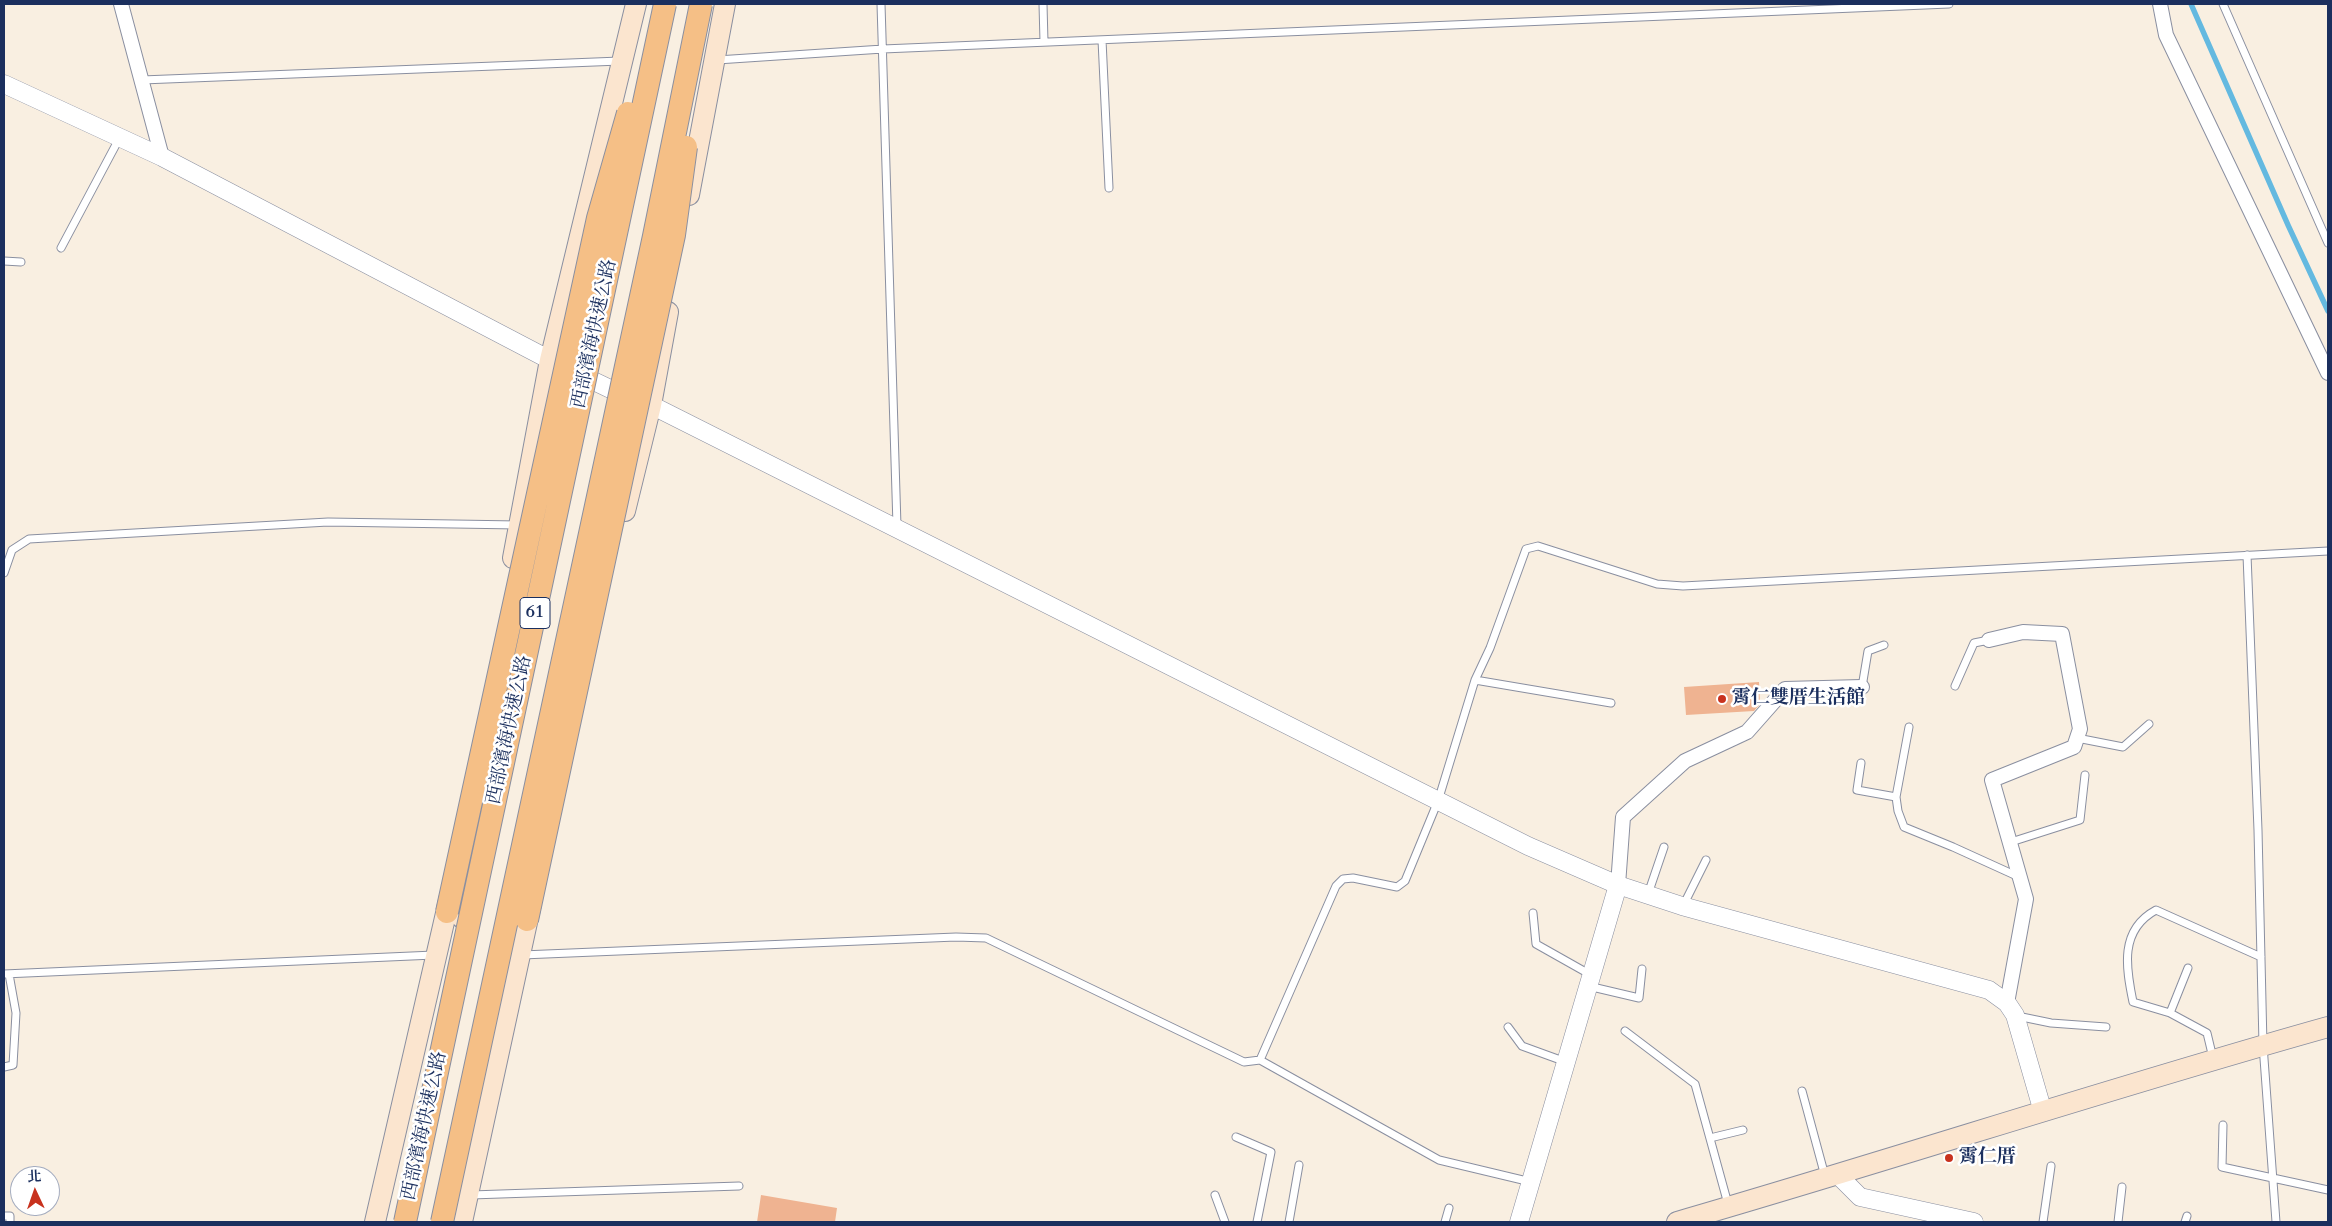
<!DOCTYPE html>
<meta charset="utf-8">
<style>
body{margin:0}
#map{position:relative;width:2332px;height:1226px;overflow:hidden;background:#f9efe1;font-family:Cardo,"Noto Serif TC",serif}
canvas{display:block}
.frame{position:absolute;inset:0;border:5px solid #1b2f5e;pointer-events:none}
.north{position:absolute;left:10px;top:1166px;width:50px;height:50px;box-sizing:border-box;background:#fff;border:1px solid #a4acbf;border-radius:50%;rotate:357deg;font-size:14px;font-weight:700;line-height:20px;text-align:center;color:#1b2f5e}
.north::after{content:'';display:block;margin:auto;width:18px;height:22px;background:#c8321e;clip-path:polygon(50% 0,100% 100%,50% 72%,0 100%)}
</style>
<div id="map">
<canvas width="2332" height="1226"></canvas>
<div class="frame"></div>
<div class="north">北</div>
</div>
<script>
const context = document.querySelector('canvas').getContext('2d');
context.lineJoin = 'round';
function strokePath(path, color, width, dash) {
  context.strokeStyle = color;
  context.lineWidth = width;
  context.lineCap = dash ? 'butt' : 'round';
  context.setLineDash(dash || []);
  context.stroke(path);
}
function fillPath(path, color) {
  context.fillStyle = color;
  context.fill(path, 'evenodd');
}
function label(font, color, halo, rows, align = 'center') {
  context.font = font + ' Cardo,"Noto Serif TC",serif';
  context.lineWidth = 5;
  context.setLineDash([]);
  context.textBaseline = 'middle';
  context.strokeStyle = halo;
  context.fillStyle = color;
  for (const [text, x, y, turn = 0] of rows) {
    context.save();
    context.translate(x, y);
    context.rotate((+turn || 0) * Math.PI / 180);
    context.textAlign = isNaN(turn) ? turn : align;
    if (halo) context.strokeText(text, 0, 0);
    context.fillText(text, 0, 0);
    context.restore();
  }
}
strokePath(new Path2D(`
 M 2191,4 L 2288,225 L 2328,311`), '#64b9e0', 5.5);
fillPath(new Path2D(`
 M 1759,682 L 1760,704 L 1754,711 L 1686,715 L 1684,687 Z
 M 761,1195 L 837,1208 L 835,1222 L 757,1222 Z`), '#efb391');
const service = new Path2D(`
 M 881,4 L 897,526
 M 1043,4 L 1044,42
 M 2223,4 L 2328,243
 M 1102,40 L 1109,188
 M 717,60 L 883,49 L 1949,4
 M 142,80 L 620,61
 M 61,248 L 120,137
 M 4,261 L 21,262
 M 2247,555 L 2258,830 L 2263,1045 L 2276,1222
 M 4,573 L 12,550 L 29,539 L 328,522 L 518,525
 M 1475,680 L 1611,703
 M 1955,686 L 1974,643 L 1989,640
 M 1862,687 L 1868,651 L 1884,645
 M 1909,727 L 1896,797 L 1898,811 L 1904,827 L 1953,847 L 2019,877
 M 2077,738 L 2123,747 L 2149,724
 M 1861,763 L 1857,790 L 1896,797
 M 2011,842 L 2080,820 L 2085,775
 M 1648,894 L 1664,847
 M 1683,906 L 1706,860
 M 1533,913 L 1536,944 L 1591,975
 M 522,955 L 956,937 L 986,938 L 1244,1062 L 1260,1060 L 1336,886 L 1343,879 L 1353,878 L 1397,887 L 1405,881 L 1438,801 L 1475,680 L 1490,648 L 1526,549 L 1538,546 L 1657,584 L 1683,586 L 2328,551
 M 2188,968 L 2170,1013 L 2207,1033 L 2213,1058
 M 4,974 L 434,955
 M 1588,986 L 1639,998 L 1642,969
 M 2170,1013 L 2133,1002 C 2126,968 2119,930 2156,910 L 2261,957
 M 2017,1016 L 2051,1023 L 2106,1027
 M 1508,1027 L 1522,1046 L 1566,1062
 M 1625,1031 L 1695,1084 L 1728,1204
 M 1260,1060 L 1439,1160 L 1531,1182
 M 4,1067 L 13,1065 L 16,1013 L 9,974
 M 1802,1091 L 1825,1176
 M 2223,1125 L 2222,1167 L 2328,1190
 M 1236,1137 L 1271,1152 L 1257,1222
 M 1710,1138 L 1743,1130
 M 471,1195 L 739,1186
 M 1215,1195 L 1225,1222
 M 4,1216 L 10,1216 L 10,1222
 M 1289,1222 L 1299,1165
 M 1445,1222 L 1449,1208
 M 2043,1222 L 2051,1166
 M 2118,1222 L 2122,1187
 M 2185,1222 L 2187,1216`);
const minor = new Path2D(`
 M 121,4 L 162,157
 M 2160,4 L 2166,35 L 2328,373
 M 1989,640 L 2023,632 L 2062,634 L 2080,729 L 2074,747 L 1992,780 L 2026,899 L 2007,1003
 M 1618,885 L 1623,817 L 1685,761 L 1747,732 L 1785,689 L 1862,687`);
const tertiary = new Path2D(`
 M 4,84 L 162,157 L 550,360 L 631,399 L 651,405 L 1528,846 L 1618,885 L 1682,906 L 1989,990 L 2007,1003 L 2015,1015 L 2043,1112
 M 1838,1175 L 1860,1197 L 1974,1222
 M 1519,1222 L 1618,885`);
const secondary = new Path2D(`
 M 689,195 L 725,4
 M 625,511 L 651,405 L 668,312
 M 513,558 L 550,360 L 636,4
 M 462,918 L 463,892 L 494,750
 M 375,1222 L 450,896
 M 462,1222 L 531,904
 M 1677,1222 C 1895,1159 2110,1088 2328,1027`);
strokePath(service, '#8a8fa0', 9);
strokePath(minor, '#8a8fa0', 16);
strokePath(tertiary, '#8a8fa0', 19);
strokePath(secondary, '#8a8fa0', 22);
strokePath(service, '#fff', 7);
strokePath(minor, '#fff', 14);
strokePath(tertiary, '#fff', 18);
strokePath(secondary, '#fbe5cf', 20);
const trunkBridge = new Path2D(`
 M 447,912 L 598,218 L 628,113
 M 527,920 L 674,235 L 686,147
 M 405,1222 L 665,4
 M 442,1222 L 654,236 L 701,4`);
strokePath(trunkBridge, '#8a8fa0', 24, []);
strokePath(trunkBridge, '#f5bf86', 22);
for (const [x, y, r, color] of [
 [1722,699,5,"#c8321e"],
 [1949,1158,5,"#c8321e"]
]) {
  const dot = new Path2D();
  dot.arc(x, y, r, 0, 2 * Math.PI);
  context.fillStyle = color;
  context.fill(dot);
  strokePath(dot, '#fff', 2);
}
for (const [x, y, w] of [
 [535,613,30]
]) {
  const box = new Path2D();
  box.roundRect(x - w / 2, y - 15.5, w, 31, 4);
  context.fillStyle = '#fff';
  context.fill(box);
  strokePath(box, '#1b2f5e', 1);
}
label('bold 18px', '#1b2f5e', null, [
 ["61",535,613]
]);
label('19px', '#1b2f5e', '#fff', [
 ["西部濱海快速公路",595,334,-78],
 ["西部濱海快速公路",510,730,-78],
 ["西部濱海快速公路",425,1126,-78]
]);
label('bold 19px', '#1b2f5e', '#fff', [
 ["霄仁雙厝生活館",1732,699],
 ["霄仁厝",1959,1158]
], 'left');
</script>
